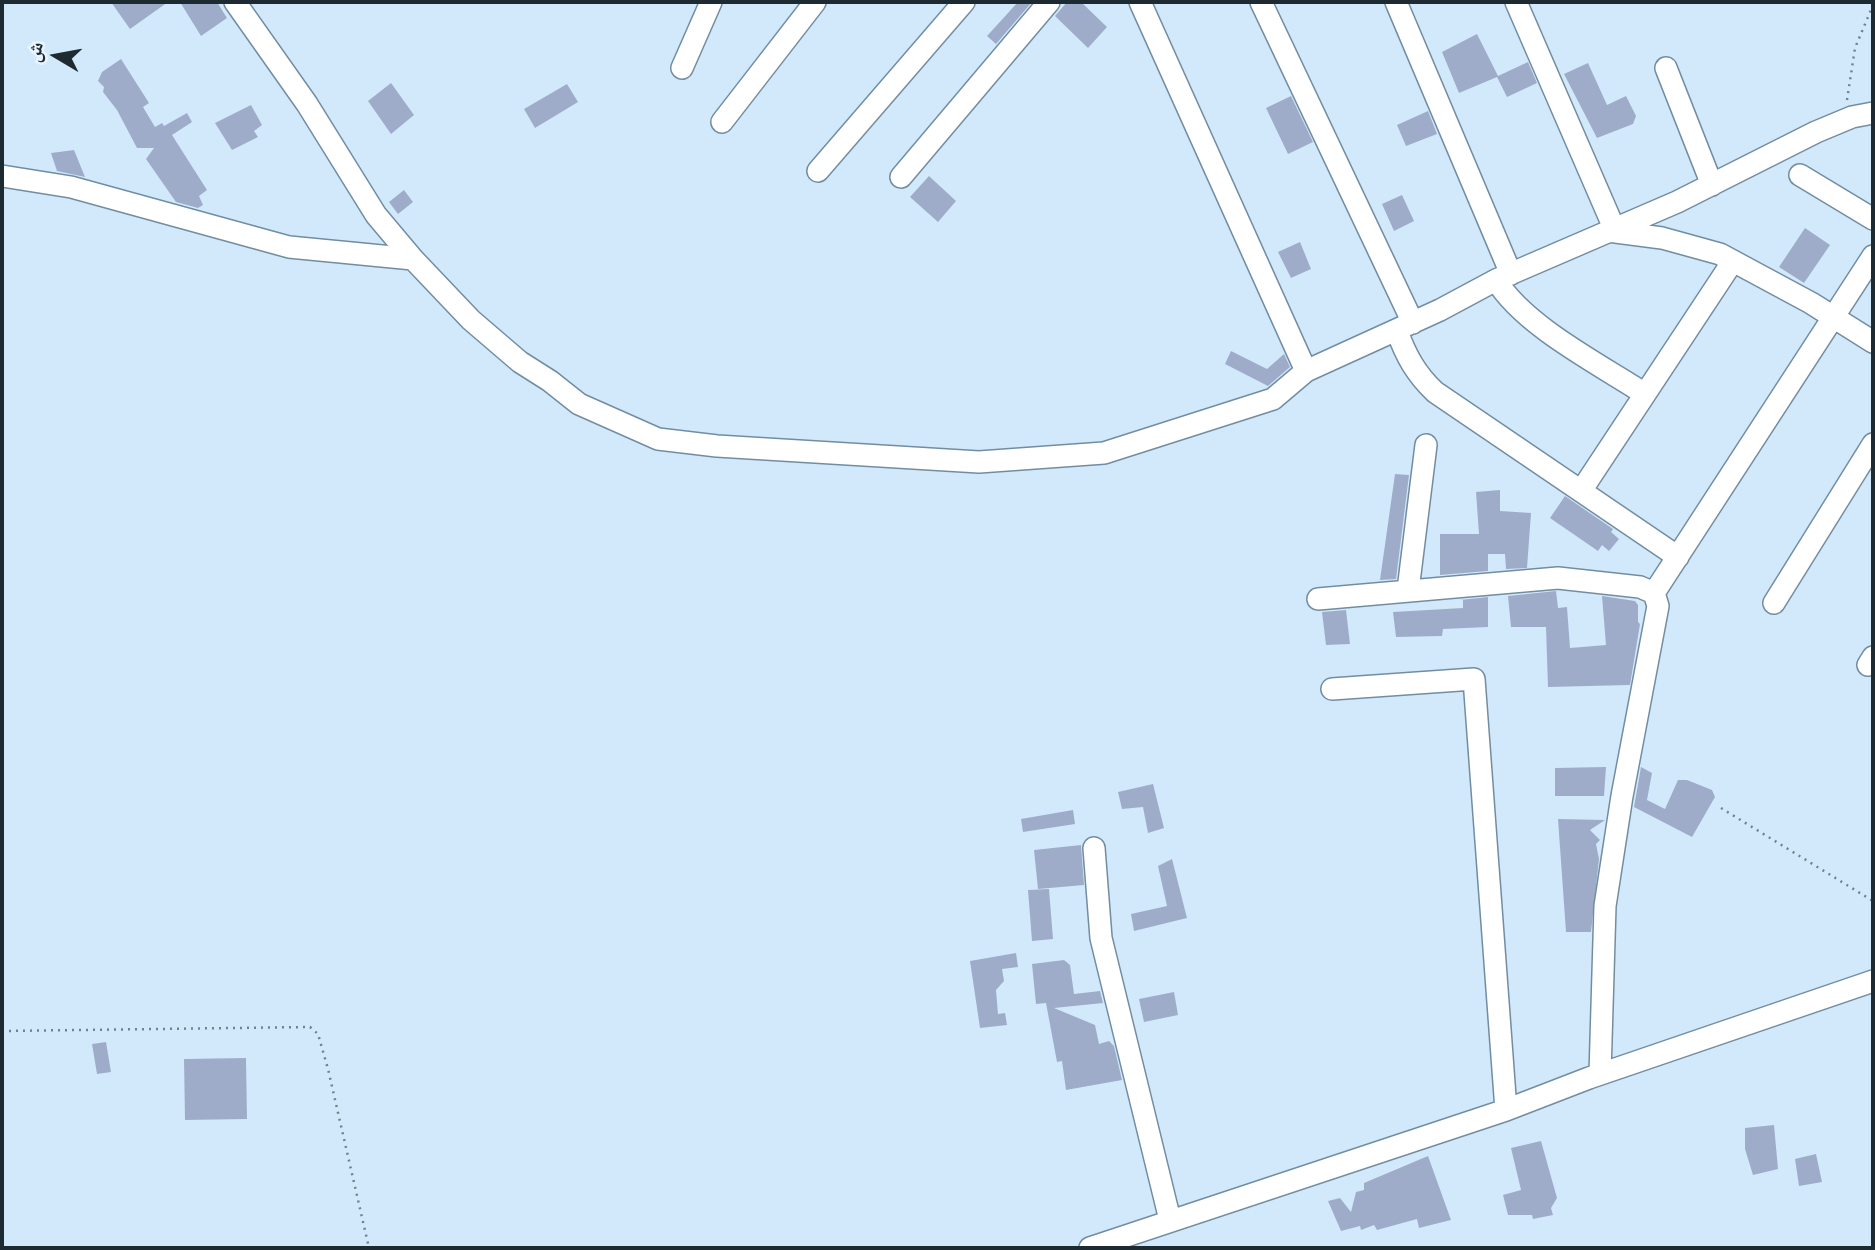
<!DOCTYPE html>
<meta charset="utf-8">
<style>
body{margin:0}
#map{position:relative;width:1875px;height:1250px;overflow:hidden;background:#d2e9fc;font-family:"Fira Sans","Noto Naskh Arabic",sans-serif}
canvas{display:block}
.frame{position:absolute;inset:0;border:4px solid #1e2a32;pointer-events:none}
.north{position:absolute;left:21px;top:21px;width:70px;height:70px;-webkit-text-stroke:5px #e9f5fe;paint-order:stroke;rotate:280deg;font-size:19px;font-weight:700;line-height:28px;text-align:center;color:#1e2a32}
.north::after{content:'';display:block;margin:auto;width:24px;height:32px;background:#1e2a32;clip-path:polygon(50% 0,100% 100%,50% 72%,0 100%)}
</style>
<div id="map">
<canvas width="1875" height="1250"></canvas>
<div class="frame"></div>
<div class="north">ش</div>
</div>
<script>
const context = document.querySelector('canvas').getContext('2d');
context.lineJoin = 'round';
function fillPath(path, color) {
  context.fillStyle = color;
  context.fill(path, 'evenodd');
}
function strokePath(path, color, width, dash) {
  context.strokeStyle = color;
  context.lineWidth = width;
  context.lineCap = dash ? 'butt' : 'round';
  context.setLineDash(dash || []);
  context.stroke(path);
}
fillPath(new Path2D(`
 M 111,2 L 168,2 L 130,29 Z
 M 180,2 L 217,2 L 227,18 L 201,36 Z
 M 1018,2 L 1032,2 L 996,44 L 987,36 Z
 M 1067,2 L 1081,2 L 1107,27 L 1088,48 L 1055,16 Z
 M 1477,34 L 1498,76 L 1528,62 L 1537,83 L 1507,97 L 1497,77 L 1459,93 L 1442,52 Z
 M 121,59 L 149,103 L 143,107 L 155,127 L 162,123 L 164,126 L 187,113 L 192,122 L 172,135 L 207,190 L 199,196 L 203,205 L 198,208 L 176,202 L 146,159 L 154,148 L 137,148 L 117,110 L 103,92 L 104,87 L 98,81 L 102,72 Z
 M 1588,63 L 1607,105 L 1626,96 L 1636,116 L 1633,124 L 1597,138 L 1564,74 Z
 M 391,83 L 414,115 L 391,134 L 368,101 Z
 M 567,84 L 578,102 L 535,128 L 524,109 Z
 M 1291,96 L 1313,142 L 1288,154 L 1266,108 Z
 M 251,105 L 262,125 L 254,131 L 258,137 L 232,150 L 215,123 Z
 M 1428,111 L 1437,134 L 1406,146 L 1397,125 Z
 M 74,150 L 85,177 L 57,171 L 51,153 Z
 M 929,176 L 956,201 L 938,222 L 910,197 Z
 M 404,190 L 413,202 L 398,214 L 389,202 Z
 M 1402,195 L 1414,221 L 1394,231 L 1382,204 Z
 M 1805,228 L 1830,245 L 1804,283 L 1779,267 Z
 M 1300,242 L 1311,269 L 1291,278 L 1278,252 Z
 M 1231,351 L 1267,369 L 1284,354 L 1290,367 L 1268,386 L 1225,364 Z
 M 1395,474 L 1409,475 L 1396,579 L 1380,580 Z
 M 1500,490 L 1500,511 L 1531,513 L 1527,568 L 1506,569 L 1505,554 L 1488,554 L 1488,571 L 1440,575 L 1440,534 L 1479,534 L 1476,492 Z
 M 1565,496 L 1613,529 L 1611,532 L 1619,539 L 1609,551 L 1602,545 L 1598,551 L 1550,518 Z
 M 1556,591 L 1558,608 L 1567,607 L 1570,648 L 1606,645 L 1602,596 L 1635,601 L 1638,605 L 1638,622 L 1640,624 L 1630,685 L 1548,687 L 1546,627 L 1511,627 L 1508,596 Z
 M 1488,597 L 1488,627 L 1443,629 L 1442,636 L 1396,637 L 1393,612 L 1463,608 L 1463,600 L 1460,600 Z
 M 1346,610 L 1350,644 L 1326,645 L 1322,612 Z
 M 1606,767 L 1604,796 L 1555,796 L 1555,768 Z
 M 1641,767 L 1652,773 L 1647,800 L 1665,809 L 1678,780 L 1687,780 L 1712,790 L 1715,797 L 1692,837 L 1634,807 Z
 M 1153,784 L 1164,828 L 1148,833 L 1143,807 L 1122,809 L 1118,792 Z
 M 1073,810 L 1075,824 L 1023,832 L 1021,819 Z
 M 1558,819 L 1605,820 L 1590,830 L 1600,840 L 1596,844 L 1599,859 L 1591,932 L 1566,932 Z
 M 1081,845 L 1084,885 L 1038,889 L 1034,850 Z
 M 1172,859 L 1187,918 L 1134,931 L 1131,914 L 1167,906 L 1158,866 Z
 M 1049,889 L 1053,939 L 1032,941 L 1028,890 Z
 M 1016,953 L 1018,967 L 1002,969 L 1004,981 L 996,990 L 998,1014 L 1005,1013 L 1007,1025 L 980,1028 L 970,961 Z
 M 1064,960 L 1070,965 L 1074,994 L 1100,991 L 1103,1003 L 1054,1008 L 1095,1025 L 1099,1044 L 1109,1041 L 1114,1046 L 1122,1080 L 1066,1090 L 1062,1061 L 1057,1062 L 1046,1003 L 1036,1004 L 1032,964 Z
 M 1174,992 L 1178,1015 L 1144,1022 L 1139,999 Z
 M 106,1042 L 111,1072 L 97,1074 L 92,1044 Z
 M 246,1058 L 247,1119 L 185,1120 L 184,1059 Z
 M 1774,1125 L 1778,1169 L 1753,1175 L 1745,1149 L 1745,1128 Z
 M 1541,1141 L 1557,1198 L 1551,1208 L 1553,1215 L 1533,1219 L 1532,1215 L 1508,1215 L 1503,1195 L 1521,1190 L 1511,1148 Z
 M 1816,1154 L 1822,1182 L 1799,1186 L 1795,1159 Z
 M 1428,1156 L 1451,1220 L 1419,1228 L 1417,1219 L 1377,1230 L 1374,1225 L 1361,1230 L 1360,1226 L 1341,1231 L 1328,1201 L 1340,1198 L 1351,1212 L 1356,1192 L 1364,1190 L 1364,1183 Z`), '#9facc9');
const minor = new Path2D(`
 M 235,2 L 307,104 L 376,215 L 413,259 L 471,320 L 520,362 L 550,381 L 579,404 L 658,439 L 717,446 L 979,462 L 1104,453 L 1273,399 L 1306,371 L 1440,310 L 1496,280 L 1677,202 L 1816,132 L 1852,117 L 1873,113
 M 1140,2 L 1306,371
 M 1261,2 L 1413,323
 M 1396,2 L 1511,274
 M 1516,2 L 1614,228
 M 682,68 L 711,2
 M 1666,68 L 1712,185
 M 722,122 L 815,2
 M 818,171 L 964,2
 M 1800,175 L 1873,219
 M 2,176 L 71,187 L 289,247 L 413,259
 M 901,177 L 1049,2
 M 1608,231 L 1662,238 L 1720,254 L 1811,303 L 1873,342
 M 1496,280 C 1524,326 1599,364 1645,394
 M 1397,331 C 1406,356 1416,374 1435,392 L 1678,557
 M 1581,491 L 1733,261
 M 1408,590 L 1426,445
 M 1654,593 L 1873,256
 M 1318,599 L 1558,578 L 1640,587 L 1654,593 L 1658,606 L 1622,796 L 1605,906 L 1600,1074
 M 1774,603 L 1873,444
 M 1868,665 L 1873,657
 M 1332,689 L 1474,679 L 1506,1110
 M 1094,848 L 1101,938 L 1170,1220
 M 1090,1248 L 1506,1110 L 1589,1078 L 1873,981`);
strokePath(minor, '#728da2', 24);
strokePath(new Path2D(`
 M 1847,100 L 1855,48 L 1873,5
 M 1721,808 L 1873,901
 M 2,1031 L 310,1027 L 318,1034 L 328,1069 L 369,1248`), '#71828f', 2.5, [2, 5]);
strokePath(minor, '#fff', 21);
</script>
